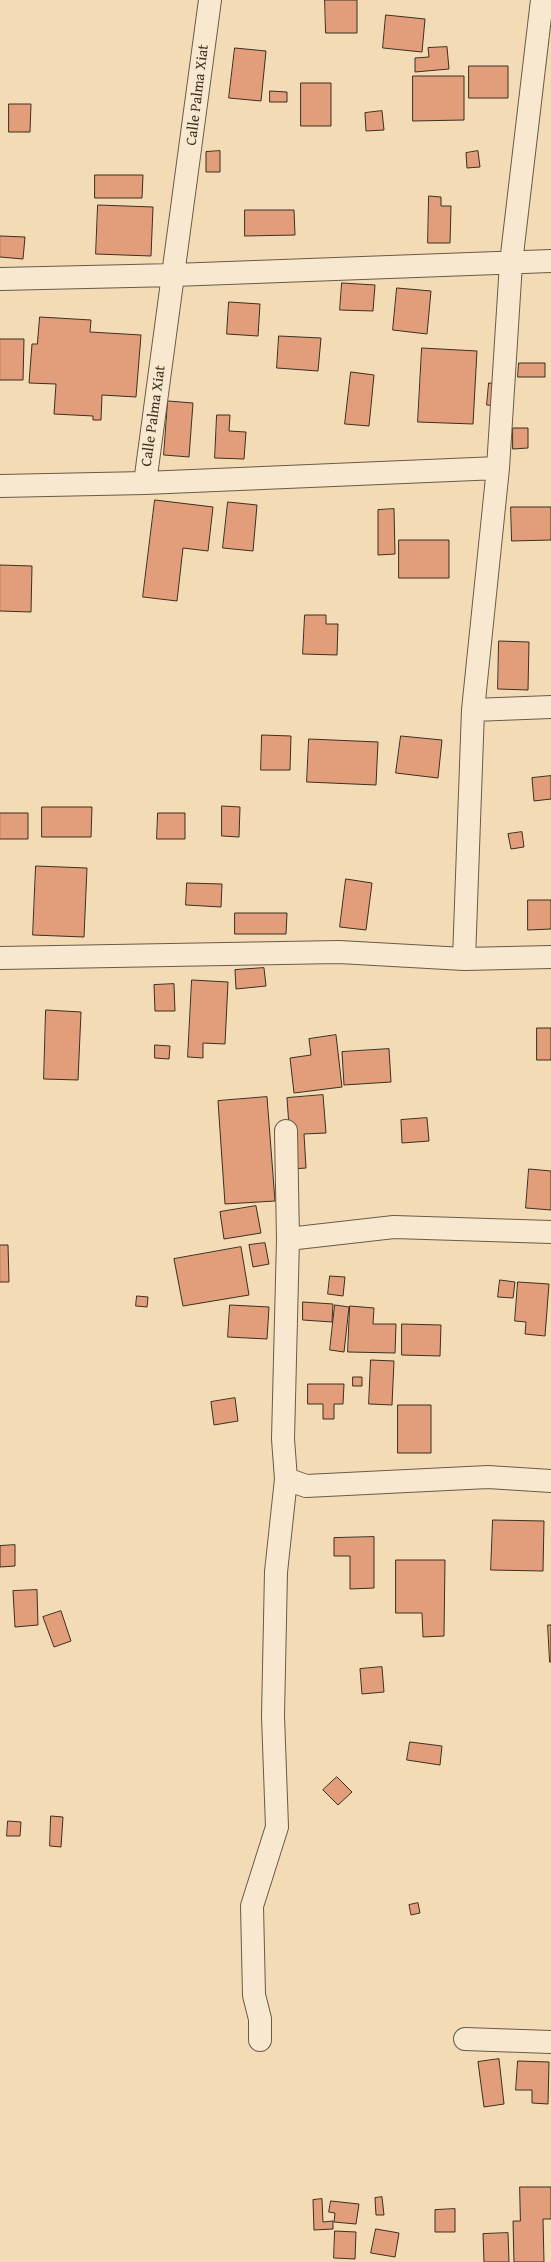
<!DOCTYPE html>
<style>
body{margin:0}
canvas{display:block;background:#f3dbb5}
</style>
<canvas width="551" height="2262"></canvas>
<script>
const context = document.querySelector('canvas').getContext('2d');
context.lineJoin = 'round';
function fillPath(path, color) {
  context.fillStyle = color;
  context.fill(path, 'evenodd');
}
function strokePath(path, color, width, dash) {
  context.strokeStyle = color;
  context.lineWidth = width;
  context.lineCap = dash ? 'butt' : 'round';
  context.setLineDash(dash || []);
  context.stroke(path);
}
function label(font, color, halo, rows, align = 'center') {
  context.font = font + ' "Gentium Book Plus",serif';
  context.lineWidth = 3;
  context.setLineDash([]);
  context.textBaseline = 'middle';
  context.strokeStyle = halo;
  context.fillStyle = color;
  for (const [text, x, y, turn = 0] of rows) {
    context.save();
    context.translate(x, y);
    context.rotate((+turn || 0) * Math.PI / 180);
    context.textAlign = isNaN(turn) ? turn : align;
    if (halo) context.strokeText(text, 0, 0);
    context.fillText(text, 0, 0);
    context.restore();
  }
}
const building = new Path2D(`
 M 325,0 L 357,0 L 357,33 L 326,33 Z
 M 386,15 L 425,19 L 422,52 L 383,48 Z
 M 447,47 L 449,69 L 415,72 L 415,58 L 429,57 L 428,48 Z
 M 235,48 L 266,51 L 261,101 L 229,98 Z
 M 469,66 L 508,66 L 508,98 L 469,98 Z
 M 413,76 L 464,76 L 464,120 L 413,121 Z
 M 301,83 L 331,83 L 331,126 L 301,126 Z
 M 270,91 L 287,92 L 287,102 L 270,102 Z
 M 9,104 L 31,104 L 30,132 L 9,132 Z
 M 382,111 L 384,130 L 366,131 L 365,113 Z
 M 220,151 L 220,172 L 206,172 L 206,152 Z
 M 478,151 L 480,167 L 467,168 L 466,153 Z
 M 95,175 L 143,175 L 142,198 L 95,198 Z
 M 429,196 L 441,197 L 441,206 L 451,206 L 450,243 L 428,243 Z
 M 98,205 L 153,207 L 151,256 L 96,254 Z
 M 245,210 L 294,210 L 295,235 L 245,236 Z
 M 0,236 L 25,237 L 23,259 L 0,257 Z
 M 342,283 L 375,285 L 373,311 L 340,310 Z
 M 397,288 L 431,291 L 427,334 L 393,330 Z
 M 229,302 L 260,304 L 258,336 L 227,334 Z
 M 40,317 L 91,320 L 90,332 L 141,335 L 136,397 L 102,395 L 101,420 L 93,420 L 93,416 L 54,414 L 56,384 L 29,383 L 32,344 L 37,344 Z
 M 279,336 L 321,338 L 318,371 L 277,368 Z
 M 0,339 L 24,339 L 23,380 L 0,380 Z
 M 422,348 L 477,351 L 473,424 L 418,422 Z
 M 519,363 L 545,363 L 545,377 L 518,377 Z
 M 351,372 L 374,375 L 369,426 L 345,424 Z
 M 489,383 L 500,384 L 498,406 L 487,405 Z
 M 168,401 L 193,403 L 189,457 L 164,455 Z
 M 217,415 L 230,415 L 229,431 L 246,432 L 244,459 L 215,458 Z
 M 513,428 L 528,428 L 528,448 L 513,449 Z
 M 155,500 L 213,507 L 208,551 L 183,548 L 177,601 L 143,597 Z
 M 228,502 L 257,505 L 253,551 L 223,548 Z
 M 511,507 L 551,507 L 551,540 L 512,541 Z
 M 394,509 L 395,554 L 378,555 L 378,510 Z
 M 399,540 L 449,540 L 449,578 L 399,578 Z
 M 0,565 L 32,566 L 31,612 L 0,611 Z
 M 305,615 L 326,615 L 326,624 L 338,624 L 337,655 L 303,654 Z
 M 499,641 L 529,642 L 528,690 L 498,689 Z
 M 262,735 L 291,736 L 290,770 L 261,770 Z
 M 401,736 L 442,740 L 438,778 L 396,773 Z
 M 309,739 L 378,742 L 376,785 L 307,782 Z
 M 551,776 L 551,799 L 534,801 L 532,778 Z
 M 222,806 L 240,807 L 239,837 L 222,836 Z
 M 42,807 L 92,807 L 91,837 L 42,837 Z
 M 0,813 L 28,813 L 28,839 L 0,839 Z
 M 158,813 L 185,813 L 185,839 L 157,839 Z
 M 522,832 L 524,847 L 511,849 L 508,834 Z
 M 36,866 L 87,868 L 84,937 L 33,935 Z
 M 346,879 L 372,883 L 366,930 L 340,927 Z
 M 187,883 L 222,884 L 221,907 L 186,905 Z
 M 528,900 L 551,900 L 551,929 L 528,930 Z
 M 235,913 L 287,913 L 286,934 L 235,934 Z
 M 264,968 L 266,986 L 236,989 L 235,970 Z
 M 192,980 L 228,982 L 225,1044 L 203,1043 L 203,1058 L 188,1057 Z
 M 174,984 L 175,1011 L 155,1011 L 154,985 Z
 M 46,1010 L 81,1012 L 78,1080 L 44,1079 Z
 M 537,1028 L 551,1028 L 551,1060 L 537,1060 Z
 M 336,1035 L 342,1087 L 294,1093 L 290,1058 L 311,1055 L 309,1039 Z
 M 155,1045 L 170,1046 L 169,1059 L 155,1058 Z
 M 389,1049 L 391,1082 L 344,1085 L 342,1052 Z
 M 323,1095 L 326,1133 L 304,1134 L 306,1168 L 292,1169 L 287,1098 Z
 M 267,1097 L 275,1201 L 225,1204 L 218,1101 Z
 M 427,1118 L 429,1141 L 402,1143 L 401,1120 Z
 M 529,1169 L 551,1171 L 551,1210 L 526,1208 Z
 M 256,1206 L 261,1233 L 224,1239 L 220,1212 Z
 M 265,1243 L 269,1264 L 253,1267 L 249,1245 Z
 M 0,1245 L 8,1245 L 9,1282 L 0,1282 Z
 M 241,1247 L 249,1295 L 183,1306 L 174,1259 Z
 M 330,1276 L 345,1277 L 343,1296 L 328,1294 Z
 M 500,1280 L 515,1282 L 513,1298 L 498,1297 Z
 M 518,1282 L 549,1284 L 545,1336 L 525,1334 L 526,1322 L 515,1321 Z
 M 137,1296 L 148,1297 L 147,1307 L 136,1306 Z
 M 303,1302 L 333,1304 L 332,1322 L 303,1320 Z
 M 230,1305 L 269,1307 L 267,1339 L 228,1337 Z
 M 335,1305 L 349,1307 L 344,1352 L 330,1350 Z
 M 350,1306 L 374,1308 L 373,1324 L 396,1324 L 395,1353 L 348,1352 Z
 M 402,1324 L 441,1325 L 440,1356 L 402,1355 Z
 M 371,1360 L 394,1361 L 392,1405 L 369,1404 Z
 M 353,1377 L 362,1377 L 362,1386 L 353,1386 Z
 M 308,1384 L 344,1384 L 343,1404 L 334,1404 L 334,1419 L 323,1419 L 323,1404 L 308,1404 Z
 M 235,1398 L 238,1421 L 214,1425 L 211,1402 Z
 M 398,1405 L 431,1405 L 431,1453 L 398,1453 Z
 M 493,1520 L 544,1521 L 543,1571 L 491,1570 Z
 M 374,1537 L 374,1588 L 350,1589 L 350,1556 L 334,1556 L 334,1538 Z
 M 15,1545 L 15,1566 L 0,1567 L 0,1546 Z
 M 396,1560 L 445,1560 L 444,1636 L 423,1637 L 422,1613 L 396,1613 Z
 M 37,1590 L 38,1625 L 15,1627 L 13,1591 Z
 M 61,1611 L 71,1641 L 54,1647 L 43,1617 Z
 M 548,1625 L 551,1625 L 551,1662 L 550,1662 Z
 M 382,1667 L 384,1692 L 362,1694 L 360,1669 Z
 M 410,1742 L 442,1746 L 440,1765 L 407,1760 Z
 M 337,1777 L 352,1792 L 338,1805 L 323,1790 Z
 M 51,1816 L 63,1817 L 61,1847 L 50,1846 Z
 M 8,1821 L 21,1822 L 20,1836 L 7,1836 Z
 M 418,1903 L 420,1913 L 411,1915 L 409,1905 Z
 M 499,2059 L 504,2104 L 484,2107 L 478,2062 Z
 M 518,2061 L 549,2062 L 548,2104 L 532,2103 L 532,2090 L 516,2090 Z
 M 520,2187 L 551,2187 L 551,2219 L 543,2219 L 544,2262 L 514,2262 L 513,2221 L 520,2221 Z
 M 382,2197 L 384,2215 L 376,2215 L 375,2198 Z
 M 322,2199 L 323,2222 L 333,2221 L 333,2229 L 314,2230 L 313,2200 Z
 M 331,2201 L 359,2204 L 356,2224 L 334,2222 L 335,2213 L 329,2212 Z
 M 455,2209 L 455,2232 L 435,2232 L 435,2210 Z
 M 376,2229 L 399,2233 L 395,2257 L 371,2253 Z
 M 335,2231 L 356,2232 L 355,2259 L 334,2258 Z
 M 508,2233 L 509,2262 L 484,2262 L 483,2234 Z`);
fillPath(building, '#e29d7b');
strokePath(building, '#3b3021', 1);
const minor = new Path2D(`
 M 210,0 L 145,483 L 498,468
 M 0,279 L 174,275 L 551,261
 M 0,486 L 145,483
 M 473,710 L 551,707
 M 0,958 L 339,952 L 464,959 L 551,957
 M 464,959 L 473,710 L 498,468 L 511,263 L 542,0
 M 286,1131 L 288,1239
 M 551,1232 L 394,1227 L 288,1239 L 283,1439 L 286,1479 L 306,1486 L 488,1477 L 551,1481
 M 465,2039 L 551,2042
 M 260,2040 L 260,2019 L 254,1995 L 252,1906 L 277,1827 L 273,1716 L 276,1572 L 286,1479`);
strokePath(minor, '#695b46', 24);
strokePath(minor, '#f7e8cf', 22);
label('15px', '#3b3021', '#f7e8cf', [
 ["Calle Palma Xiat",198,95,-83],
 ["Calle Palma Xiat",154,416,-82]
]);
</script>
